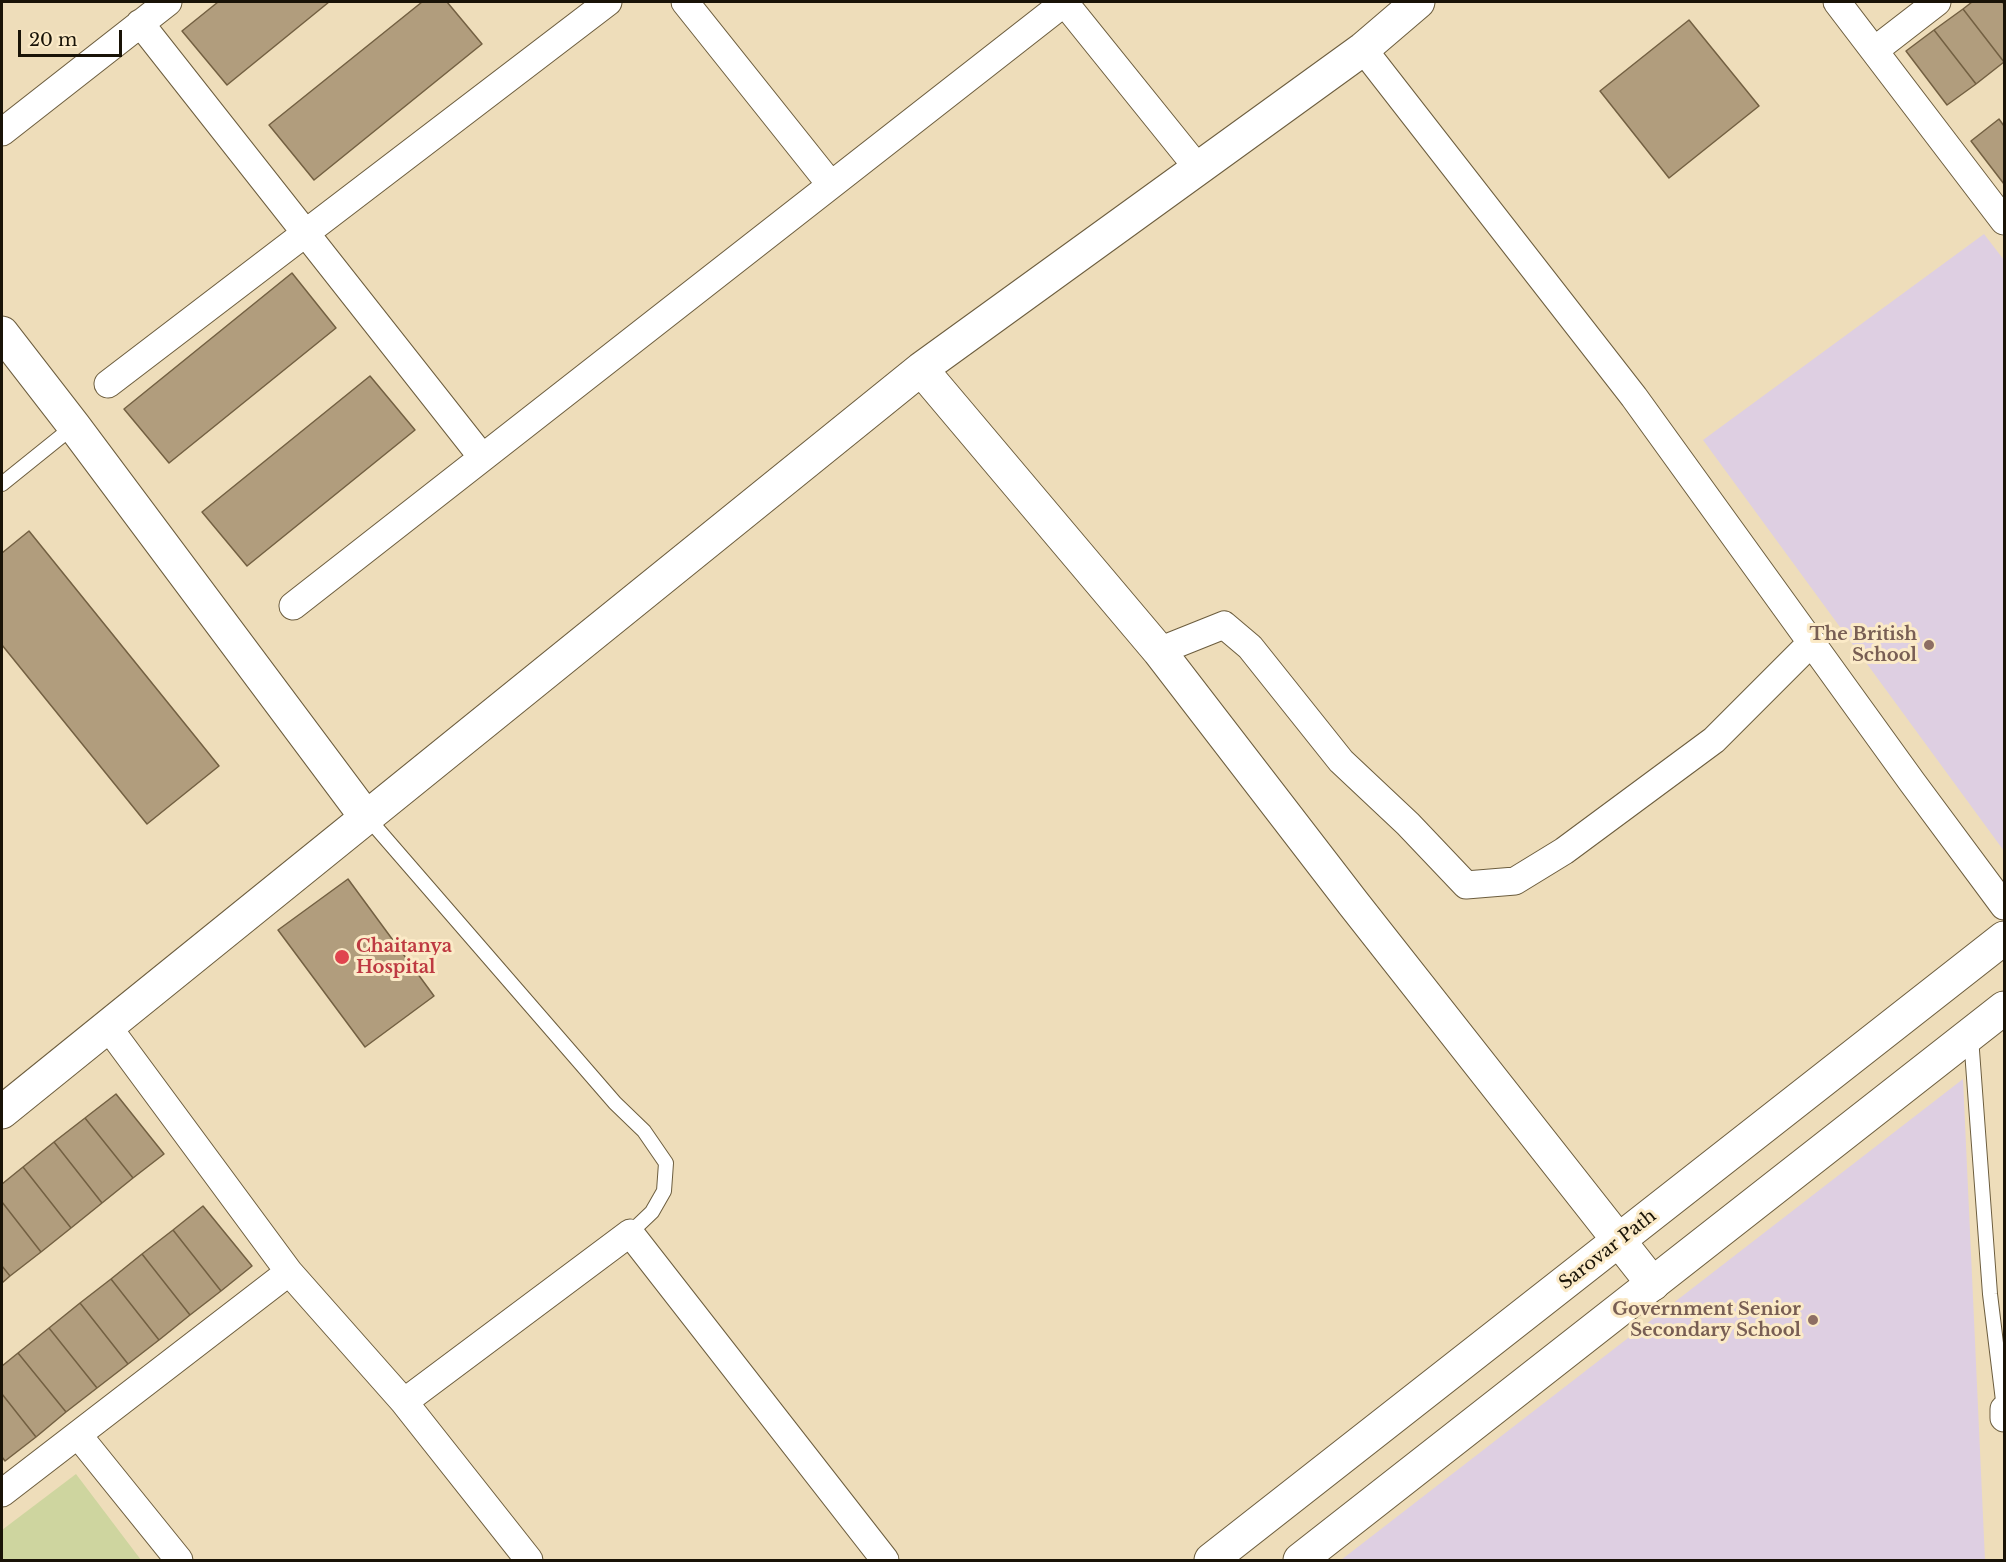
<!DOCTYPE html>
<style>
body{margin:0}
#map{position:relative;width:2006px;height:1562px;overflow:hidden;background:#eeddba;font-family:"Libre Baskerville",serif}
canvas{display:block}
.frame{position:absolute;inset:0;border:3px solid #191307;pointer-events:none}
.scale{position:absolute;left:18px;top:30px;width:104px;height:27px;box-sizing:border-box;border:3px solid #191307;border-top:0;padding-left:8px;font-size:18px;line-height:21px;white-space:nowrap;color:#191307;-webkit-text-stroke:4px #fbeac7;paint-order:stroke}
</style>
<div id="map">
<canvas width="2006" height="1562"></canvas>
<div class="frame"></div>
<div class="scale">20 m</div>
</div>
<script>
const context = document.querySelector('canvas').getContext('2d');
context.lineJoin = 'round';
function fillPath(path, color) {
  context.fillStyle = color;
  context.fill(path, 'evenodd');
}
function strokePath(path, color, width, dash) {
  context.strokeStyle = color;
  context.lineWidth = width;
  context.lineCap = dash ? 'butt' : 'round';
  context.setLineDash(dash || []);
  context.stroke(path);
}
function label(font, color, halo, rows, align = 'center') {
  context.font = font + ' "Libre Baskerville",serif';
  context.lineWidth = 6;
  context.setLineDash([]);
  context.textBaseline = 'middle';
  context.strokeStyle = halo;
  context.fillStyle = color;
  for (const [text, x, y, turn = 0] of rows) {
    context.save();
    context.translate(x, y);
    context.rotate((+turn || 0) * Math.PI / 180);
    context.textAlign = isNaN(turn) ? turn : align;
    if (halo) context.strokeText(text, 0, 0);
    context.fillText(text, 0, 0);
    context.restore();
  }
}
fillPath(new Path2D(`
 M 1984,234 L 2004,260 L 2004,851 L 1703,440 Z
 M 1963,1079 L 1985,1560 L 1341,1560 Z`), '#decfe2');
fillPath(new Path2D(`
 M 76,1474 L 141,1560 L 2,1560 L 2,1530 Z`), '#ced59f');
const building = new Path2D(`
 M 218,2 L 329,2 L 227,85 L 182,31 Z
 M 422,2 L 447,2 L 482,44 L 314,180 L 269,125 Z
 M 1972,2 L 2002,2 L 2004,4 L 2004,62 L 1963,9 Z
 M 1963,9 L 2004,62 L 1976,84 L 1934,30 Z
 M 1689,20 L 1759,106 L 1669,178 L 1600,91 Z
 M 1934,30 L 1976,84 L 1947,105 L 1906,51 Z
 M 1999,119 L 2004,126 L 2004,184 L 1971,141 Z
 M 292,273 L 336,328 L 169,463 L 124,409 Z
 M 370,376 L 415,430 L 247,566 L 202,512 Z
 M 29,531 L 219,766 L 147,824 L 2,645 L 2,553 Z
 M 348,879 L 434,996 L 365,1047 L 278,930 Z
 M 116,1094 L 164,1154 L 133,1178 L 85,1118 Z
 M 85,1118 L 133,1178 L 102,1203 L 54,1142 Z
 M 54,1142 L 102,1203 L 71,1228 L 23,1167 Z
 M 23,1167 L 71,1228 L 41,1252 L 2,1202 L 2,1184 Z
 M 2,1202 L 41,1252 L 10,1276 L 2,1266 Z
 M 203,1206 L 252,1266 L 221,1291 L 173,1230 Z
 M 173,1230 L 221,1291 L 190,1315 L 142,1254 Z
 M 142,1254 L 190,1315 L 159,1340 L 111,1279 Z
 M 2,1266 L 10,1276 L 2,1283 Z
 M 111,1279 L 159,1340 L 128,1364 L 80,1303 Z
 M 80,1303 L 128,1364 L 97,1388 L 49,1328 Z
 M 49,1328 L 97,1388 L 66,1412 L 18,1353 Z
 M 18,1353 L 66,1412 L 36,1437 L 2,1394 L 2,1366 Z
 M 2,1394 L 36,1437 L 5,1461 L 2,1457 Z`);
fillPath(building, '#b19d7d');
strokePath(building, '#736042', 1.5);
const service = new Path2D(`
 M 2,484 L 74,426
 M 367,817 L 615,1103 L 644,1131 L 666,1163 L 664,1191 L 652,1212 L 630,1233
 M 1971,1037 L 1990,1294 L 2004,1409`);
const minor = new Path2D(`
 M 685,2 L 831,185
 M 1064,2 L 1197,167
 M 1837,2 L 2004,221
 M 140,23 L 482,457
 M 1363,49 L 1634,397 L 1912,782 L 2004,906
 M 1875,50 L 1937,2
 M 2,132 L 168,2
 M 108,384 L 608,2
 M 293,606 L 1065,2
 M 1159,651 L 1224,625 L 1250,647 L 1341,761 L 1408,824 L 1466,885 L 1515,881 L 1564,851 L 1714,740 L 1812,642
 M 108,1027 L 289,1272 L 404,1402 L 529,1560
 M 404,1402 L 630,1233 L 885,1560
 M 2004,1409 L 2004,1418
 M 78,1435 L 179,1560
 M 2,1493 L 289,1272`);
const tertiary = new Path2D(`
 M 2,333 L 74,426 L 366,817
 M 921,369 L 1159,651 L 1353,903 L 1653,1284
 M 2,1112 L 921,369 L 1363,49 L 1418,2`);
const secondary = new Path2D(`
 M 1211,1560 L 2004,938
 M 1300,1560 L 2004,1008`);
strokePath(service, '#6c5d3e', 16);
strokePath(minor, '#6c5d3e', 29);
strokePath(tertiary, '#6c5d3e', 35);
strokePath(secondary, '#6c5d3e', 35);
strokePath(service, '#fff', 14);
strokePath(minor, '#fff', 27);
strokePath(tertiary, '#fff', 33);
strokePath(secondary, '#fff', 33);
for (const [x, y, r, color] of [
 [1929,645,6,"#8d6e63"],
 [342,957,8,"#e0444e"],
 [1813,1320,6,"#8d6e63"]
]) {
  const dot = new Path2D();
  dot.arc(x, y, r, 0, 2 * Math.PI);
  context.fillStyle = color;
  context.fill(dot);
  strokePath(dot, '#fbeac7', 2);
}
label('bold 18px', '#785e54', '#fbeac7', [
 ["The British",1917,635],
 ["School",1917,656],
 ["Government Senior",1801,1310],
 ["Secondary School",1801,1331]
], 'right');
label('bold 18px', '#be3a42', '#fbeac7', [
 ["Chaitanya",356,947],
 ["Hospital",356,968]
], 'left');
label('18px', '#191307', '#fbeac7', [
 ["Sarovar Path",1608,1250,-38]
]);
</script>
